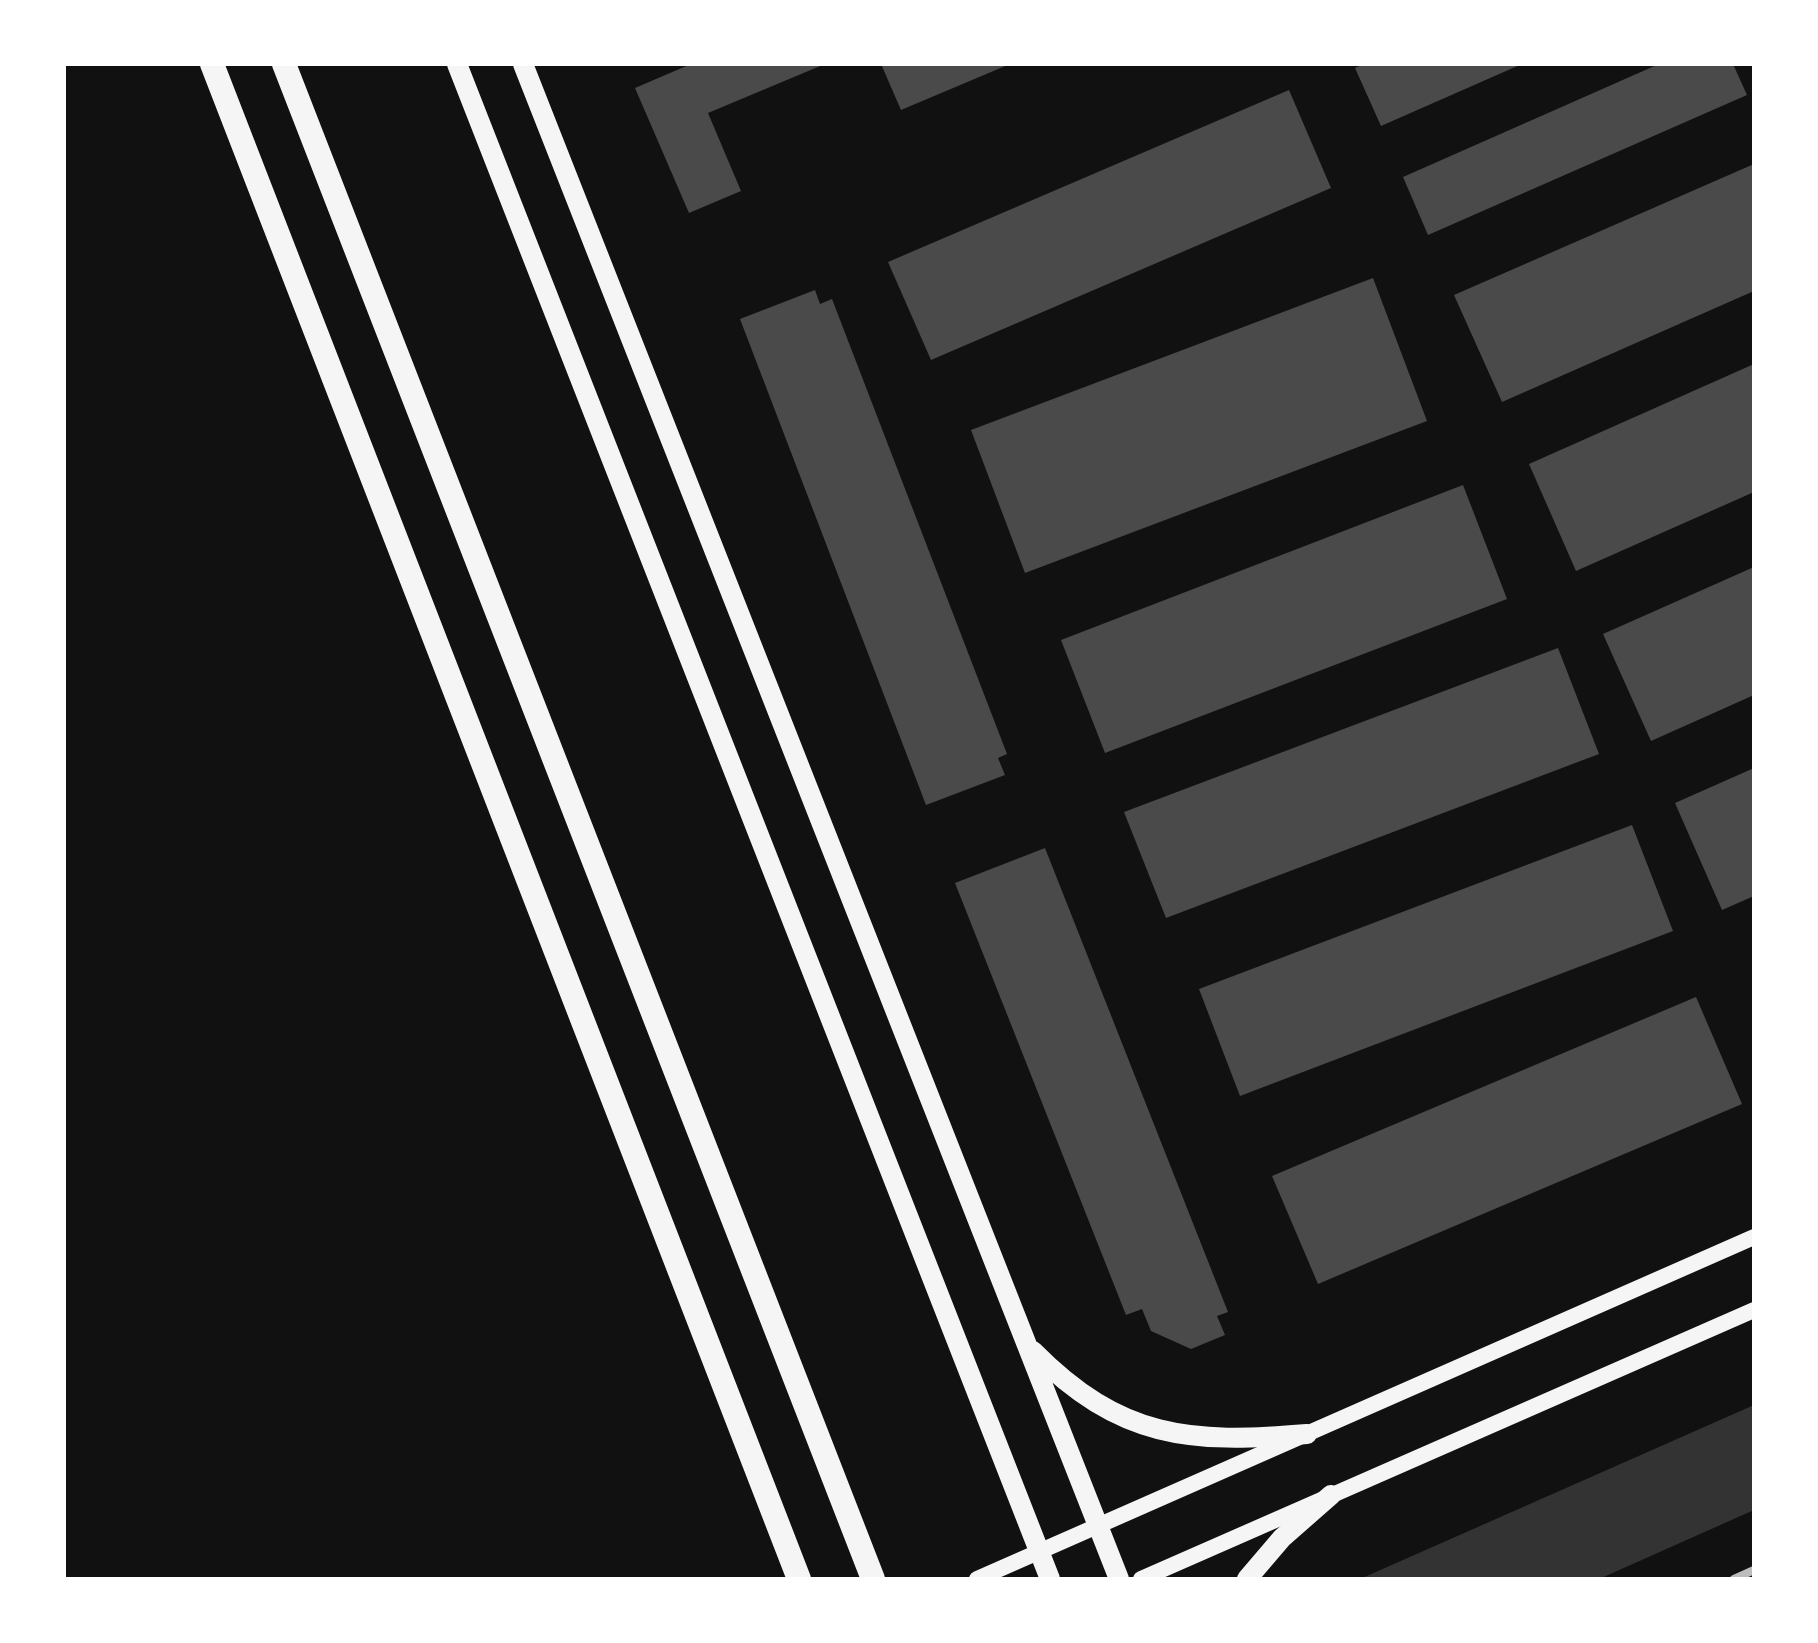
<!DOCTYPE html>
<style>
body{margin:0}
#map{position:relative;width:1818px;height:1643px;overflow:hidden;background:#111;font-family:"Public Sans",sans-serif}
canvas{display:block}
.frame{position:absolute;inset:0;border:66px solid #fff;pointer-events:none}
</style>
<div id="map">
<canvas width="1818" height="1643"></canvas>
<div class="frame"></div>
</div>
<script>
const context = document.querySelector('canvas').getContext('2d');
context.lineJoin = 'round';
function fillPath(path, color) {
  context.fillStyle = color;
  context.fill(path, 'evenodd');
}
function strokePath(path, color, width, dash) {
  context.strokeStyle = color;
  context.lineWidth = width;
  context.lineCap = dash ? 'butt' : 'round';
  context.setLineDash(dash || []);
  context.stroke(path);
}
fillPath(new Path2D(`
 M 1754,1405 L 1754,1510 L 1599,1579 L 1360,1579 Z`), '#333');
fillPath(new Path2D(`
 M 691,64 L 825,64 L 708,113 L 741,191 L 689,213 L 635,88 Z
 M 881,64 L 1010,64 L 901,110 Z
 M 1364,64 L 1522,64 L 1381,126 L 1355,68 Z
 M 1659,64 L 1733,64 L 1747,95 L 1428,235 L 1403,177 Z
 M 1289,90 L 1331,188 L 931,360 L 888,262 Z
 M 1754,164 L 1754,291 L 1502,402 L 1454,295 Z
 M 1373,278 L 1427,421 L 1025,573 L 971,430 Z
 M 815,290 L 820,304 L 832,299 L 1007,754 L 998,758 L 1005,775 L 926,805 L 740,319 Z
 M 1754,364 L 1754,492 L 1576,571 L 1529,464 Z
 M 1463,485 L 1507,599 L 1105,753 L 1061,640 Z
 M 1754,567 L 1754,695 L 1651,741 L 1603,634 Z
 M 1558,648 L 1599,754 L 1166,918 L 1124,812 Z
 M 1754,768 L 1754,896 L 1722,910 L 1675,803 Z
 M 1632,825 L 1673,931 L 1240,1096 L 1199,989 Z
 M 1045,848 L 1228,1312 L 1217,1316 L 1225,1335 L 1191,1349 L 1151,1331 L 1142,1309 L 1126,1315 L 955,883 Z
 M 1696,997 L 1742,1104 L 1318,1284 L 1272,1176 Z`), '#4a4a4a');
strokePath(new Path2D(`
 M 1734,1579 L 1754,1570`), '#bcbcbc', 8);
strokePath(new Path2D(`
 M 977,1579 L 1754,1237
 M 1141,1579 L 1754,1310`), '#f5f5f5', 16);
strokePath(new Path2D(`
 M 457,64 L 1050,1579
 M 523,64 L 1119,1579
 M 1033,1351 C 1120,1439 1190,1444 1307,1434
 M 1247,1579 L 1282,1538 L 1331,1495`), '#f5f5f5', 20);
strokePath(new Path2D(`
 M 212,64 L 799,1579
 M 284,64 L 873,1579`), '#f5f5f5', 24);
</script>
